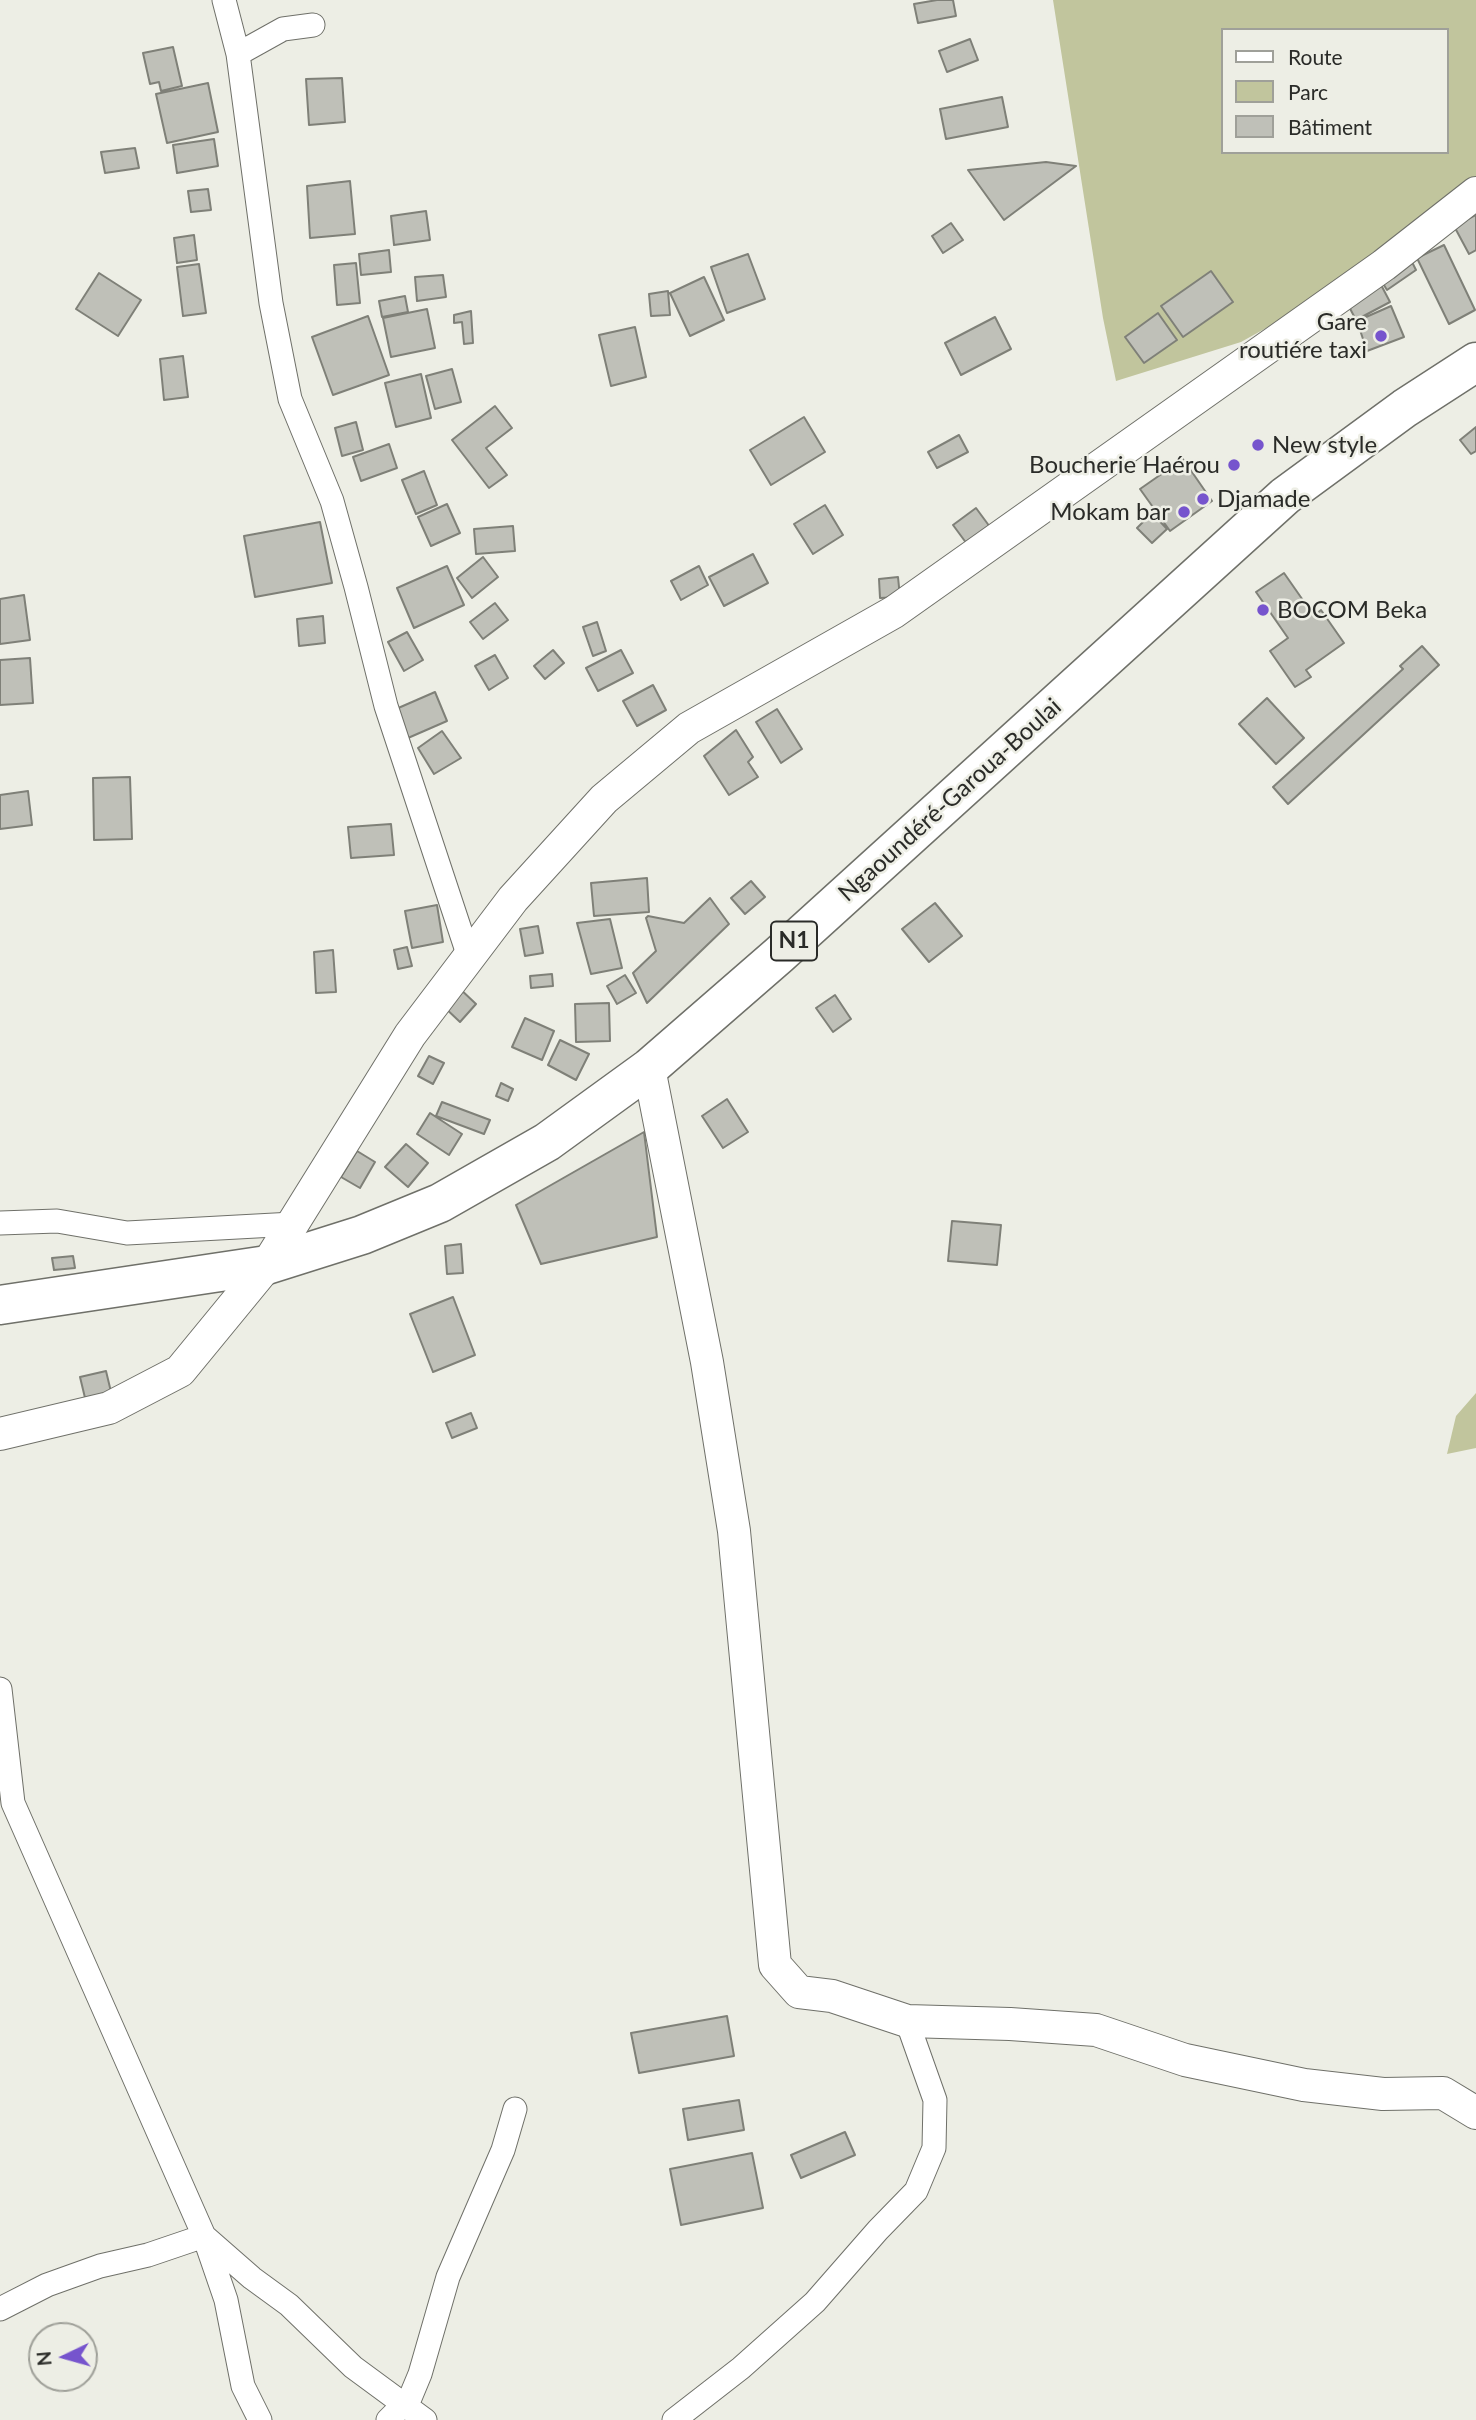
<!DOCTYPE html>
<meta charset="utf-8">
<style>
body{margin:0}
#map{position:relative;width:1476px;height:2420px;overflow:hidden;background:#edeee5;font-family:Lato,sans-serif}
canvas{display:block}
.legend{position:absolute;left:1221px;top:28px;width:228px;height:126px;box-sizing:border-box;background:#edeee5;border:2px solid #9fa099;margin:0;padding:9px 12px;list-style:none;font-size:21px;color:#2a2b28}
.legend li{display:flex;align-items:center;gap:14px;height:35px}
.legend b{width:35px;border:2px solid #9fa099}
.north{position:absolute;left:28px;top:2322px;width:70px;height:70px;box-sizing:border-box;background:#edeee5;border:2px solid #9fa099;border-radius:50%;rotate:265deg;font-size:19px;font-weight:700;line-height:28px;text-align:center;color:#2a2b28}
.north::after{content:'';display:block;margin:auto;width:24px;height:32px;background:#7654cd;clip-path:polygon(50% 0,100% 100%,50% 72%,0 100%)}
</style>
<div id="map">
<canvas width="1476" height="2420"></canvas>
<ul class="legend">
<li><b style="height:9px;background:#fff"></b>Route</li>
<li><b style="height:19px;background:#c1c59d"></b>Parc</li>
<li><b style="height:19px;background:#bfc0b8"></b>Bâtiment</li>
</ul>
<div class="north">N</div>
</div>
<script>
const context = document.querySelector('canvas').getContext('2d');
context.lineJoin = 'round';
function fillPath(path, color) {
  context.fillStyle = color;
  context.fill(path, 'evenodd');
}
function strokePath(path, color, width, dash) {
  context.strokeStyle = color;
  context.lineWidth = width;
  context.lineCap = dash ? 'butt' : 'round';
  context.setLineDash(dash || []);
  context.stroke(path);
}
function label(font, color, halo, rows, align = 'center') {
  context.font = font + ' Lato,sans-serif';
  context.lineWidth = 5;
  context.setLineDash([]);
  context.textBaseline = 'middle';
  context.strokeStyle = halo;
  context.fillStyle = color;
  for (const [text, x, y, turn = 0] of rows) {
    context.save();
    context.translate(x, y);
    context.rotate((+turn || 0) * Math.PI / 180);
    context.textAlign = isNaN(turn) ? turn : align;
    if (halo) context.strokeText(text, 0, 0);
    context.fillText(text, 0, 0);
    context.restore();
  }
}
fillPath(new Path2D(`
 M 1053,0 L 1476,0 L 1476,196 L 1435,234 L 1241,342 L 1116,381 L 1103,318 ZM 1222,30 L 1446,30 L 1446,152 L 1222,152 Z
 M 1476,1393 L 1476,1448 L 1447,1454 L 1456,1416 Z`), '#c1c59d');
const building = new Path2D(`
 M 937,0 L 953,0 L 956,16 L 918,23 L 914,4 Z
 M 970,39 L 978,60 L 947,72 L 939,51 Z
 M 173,47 L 182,86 L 161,91 L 159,82 L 150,84 L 143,53 Z
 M 342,78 L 345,122 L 309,125 L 306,79 Z
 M 208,83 L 218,132 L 167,143 L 156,94 Z
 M 1002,97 L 1008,127 L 946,139 L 940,109 Z
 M 214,139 L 218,166 L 177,173 L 173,145 Z
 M 135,148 L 139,168 L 105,173 L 101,152 Z
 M 1046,162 L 1076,166 L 1004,220 L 968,170 Z
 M 350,181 L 355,234 L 310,238 L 307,186 Z
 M 208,189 L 211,210 L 191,212 L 188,191 Z
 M 426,211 L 430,240 L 394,245 L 391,216 Z
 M 1476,215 L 1476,250 L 1469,254 L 1454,226 Z
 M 951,223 L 963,240 L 943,253 L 932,236 Z
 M 194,235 L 197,260 L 177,263 L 174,238 Z
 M 1444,245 L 1475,310 L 1449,324 L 1417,258 Z
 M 389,250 L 391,272 L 361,275 L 359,254 Z
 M 748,254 L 765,299 L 727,313 L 711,267 Z
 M 1409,256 L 1416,270 L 1387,290 L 1379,277 Z
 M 356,263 L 360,303 L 337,305 L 334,265 Z
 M 199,264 L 206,313 L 183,316 L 177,267 Z
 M 1211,271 L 1233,302 L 1183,337 L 1161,306 Z
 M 99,273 L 141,300 L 118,336 L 76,309 Z
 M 443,275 L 446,297 L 417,301 L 415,277 Z
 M 704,277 L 724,320 L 690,336 L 670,293 Z
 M 1379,281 L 1390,302 L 1356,320 L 1345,299 Z
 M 668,291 L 670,315 L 651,316 L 649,294 Z
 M 405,296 L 408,312 L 382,317 L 379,301 Z
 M 1391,306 L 1404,337 L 1367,351 L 1357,321 Z
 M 427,309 L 435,348 L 391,357 L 383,318 Z
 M 471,311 L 473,343 L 464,344 L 462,322 L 454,323 L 454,315 Z
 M 1158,313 L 1177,340 L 1144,363 L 1125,337 Z
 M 368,316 L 389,375 L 333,395 L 312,337 Z
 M 995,317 L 1011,349 L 961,375 L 945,343 Z
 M 635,327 L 646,377 L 611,386 L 599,335 Z
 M 183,356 L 188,397 L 164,400 L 160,359 Z
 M 452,369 L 461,402 L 435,409 L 426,376 Z
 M 421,374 L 431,418 L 396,427 L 385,383 Z
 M 495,406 L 512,428 L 486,448 L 507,475 L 489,488 L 452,440 Z
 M 804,417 L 825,452 L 771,485 L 750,450 Z
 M 356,422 L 363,450 L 342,456 L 335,428 Z
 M 1476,427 L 1476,451 L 1471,454 L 1460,440 Z
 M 959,435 L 968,452 L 937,468 L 928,452 Z
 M 389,444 L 397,468 L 361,481 L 353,457 Z
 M 1183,459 L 1212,501 L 1170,531 L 1140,489 Z
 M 424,471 L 437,505 L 416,514 L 402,480 Z
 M 447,504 L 460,533 L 431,546 L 418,517 Z
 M 825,505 L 843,535 L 813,554 L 794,524 Z
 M 976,508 L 990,527 L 967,544 L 953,525 Z
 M 1152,513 L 1167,529 L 1152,543 L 1137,528 Z
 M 320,522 L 332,583 L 255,597 L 244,536 Z
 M 513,526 L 515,551 L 476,554 L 474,529 Z
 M 753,554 L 768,583 L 724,606 L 709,577 Z
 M 483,557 L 498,577 L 472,598 L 457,578 Z
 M 447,566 L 464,605 L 414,628 L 397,588 Z
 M 699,566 L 708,585 L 681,600 L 671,581 Z
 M 1284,573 L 1314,616 L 1321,610 L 1344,643 L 1306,670 L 1311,677 L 1295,687 L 1270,651 L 1288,638 L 1256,592 Z
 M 898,577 L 900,597 L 880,598 L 879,579 Z
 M 24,595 L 30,640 L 0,644 L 0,599 Z
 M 495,603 L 508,620 L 483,639 L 470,622 Z
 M 323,616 L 325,643 L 299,646 L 297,619 Z
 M 597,622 L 606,651 L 593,656 L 583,627 Z
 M 407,632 L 423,660 L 404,671 L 388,642 Z
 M 1422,646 L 1439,665 L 1288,804 L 1273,787 L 1403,669 L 1400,666 Z
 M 553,650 L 564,663 L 545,679 L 534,666 Z
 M 621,650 L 633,673 L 598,691 L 586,668 Z
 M 495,655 L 508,678 L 489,690 L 475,666 Z
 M 30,658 L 33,703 L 0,705 L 0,660 Z
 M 653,685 L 666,710 L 637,726 L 623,701 Z
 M 435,692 L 447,721 L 408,738 L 396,709 Z
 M 1267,698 L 1304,738 L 1276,764 L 1239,724 Z
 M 777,709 L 802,749 L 781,763 L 756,722 Z
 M 736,730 L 753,757 L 748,762 L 758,777 L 729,795 L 704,756 Z
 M 442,731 L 461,758 L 434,774 L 418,748 Z
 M 130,777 L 132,839 L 94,840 L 93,778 Z
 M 28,791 L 32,825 L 0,829 L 0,795 Z
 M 391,824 L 394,855 L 351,858 L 348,827 Z
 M 647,878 L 649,912 L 594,916 L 591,883 Z
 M 751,881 L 765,897 L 745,914 L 731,898 Z
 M 710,898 L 729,924 L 647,1003 L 633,973 L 656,951 L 646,918 L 648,916 L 684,923 Z
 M 935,903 L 962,936 L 929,962 L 902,929 Z
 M 437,905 L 443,942 L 412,948 L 405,911 Z
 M 610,919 L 622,968 L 591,974 L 577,923 Z
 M 538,926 L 543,953 L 525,956 L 520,929 Z
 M 407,947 L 412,966 L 398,969 L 394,950 Z
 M 333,950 L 336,992 L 316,993 L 314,952 Z
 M 552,974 L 553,986 L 531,988 L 530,976 Z
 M 625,975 L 636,993 L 617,1004 L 607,986 Z
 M 457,986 L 476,1004 L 460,1022 L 441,1004 Z
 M 835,995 L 851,1019 L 833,1032 L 816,1008 Z
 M 609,1003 L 610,1041 L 576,1042 L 575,1004 Z
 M 525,1018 L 554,1031 L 542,1060 L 512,1047 Z
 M 560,1040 L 589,1054 L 576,1080 L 548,1065 Z
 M 429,1056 L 444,1063 L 433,1084 L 418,1076 Z
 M 501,1083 L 513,1089 L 508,1101 L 496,1096 Z
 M 727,1099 L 748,1132 L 723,1148 L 702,1116 Z
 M 442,1102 L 490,1120 L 484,1134 L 436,1116 Z
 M 430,1113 L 462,1134 L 449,1155 L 417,1134 Z
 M 644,1132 L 657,1237 L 541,1264 L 516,1205 Z
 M 406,1144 L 428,1163 L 408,1187 L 385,1167 Z
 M 357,1151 L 375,1162 L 360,1188 L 341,1177 Z
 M 952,1221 L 1001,1225 L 997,1265 L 948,1261 Z
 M 461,1244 L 463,1273 L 447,1274 L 445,1246 Z
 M 73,1256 L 75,1268 L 54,1270 L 52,1258 Z
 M 453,1297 L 475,1355 L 433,1372 L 410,1314 Z
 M 106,1371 L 112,1396 L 86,1402 L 80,1377 Z
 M 471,1413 L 477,1428 L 452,1438 L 446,1423 Z
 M 727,2016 L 734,2056 L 639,2073 L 631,2033 Z
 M 739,2100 L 744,2130 L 688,2140 L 683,2109 Z
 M 845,2132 L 855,2155 L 801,2178 L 791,2155 Z
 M 752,2153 L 763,2208 L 681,2225 L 670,2169 Z`);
fillPath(building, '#bfc0b8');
strokePath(building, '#7f8078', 2);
const street = new Path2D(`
 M 224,0 L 238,54 L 271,303 L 290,399 L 332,501 L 356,587 L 386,706 L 469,957
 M 238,54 L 283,29 L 313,25
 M 0,1223 L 57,1221 L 127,1233 L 293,1224
 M 0,1689 L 13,1803 L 204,2236 L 226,2300 L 243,2386 L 260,2420
 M 0,2309 L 47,2285 L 100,2266 L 148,2255 L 204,2236 L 252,2278 L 289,2305 L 353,2367 L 425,2420
 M 388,2420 L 410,2398 L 420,2374 L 448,2277 L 503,2150 L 515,2109
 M 674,2420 L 741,2368 L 815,2302 L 878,2230 L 916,2191 L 934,2148 L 935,2100 L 907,2021`);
const secondary = new Path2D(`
 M 649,1068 L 707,1362 L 734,1531 L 775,1965 L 799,1992 L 832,1996 L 907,2021 L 1010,2024 L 1096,2030 L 1185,2060 L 1304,2085 L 1383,2094 L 1443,2093 L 1476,2113
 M 0,1434 L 109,1408 L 180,1371 L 267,1265 L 410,1035 L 513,899 L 604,799 L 689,728 L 894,612 L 1384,265 L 1476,193`);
const highway = new Path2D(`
 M 0,1305 L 267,1265 L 362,1235 L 440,1203 L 547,1142 L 649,1068 L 779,955 L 1285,496 L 1405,408 L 1476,362`);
strokePath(street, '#6f7069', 25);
strokePath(secondary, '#6f7069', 34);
strokePath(highway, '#6f7069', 41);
strokePath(street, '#fff', 23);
strokePath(secondary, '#fff', 32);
strokePath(highway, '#fff', 38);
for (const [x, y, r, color] of [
 [1381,336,7,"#7654cd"],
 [1258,445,7,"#7654cd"],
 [1234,465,7,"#7654cd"],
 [1203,499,7,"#7654cd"],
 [1184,512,7,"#7654cd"],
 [1263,610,7,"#7654cd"]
]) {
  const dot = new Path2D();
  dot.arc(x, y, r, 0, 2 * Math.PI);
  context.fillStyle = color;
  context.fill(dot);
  strokePath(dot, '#edeee5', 2.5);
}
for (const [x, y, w] of [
 [794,941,46]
]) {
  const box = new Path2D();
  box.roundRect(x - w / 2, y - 19.5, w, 39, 5);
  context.fillStyle = '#edeee5';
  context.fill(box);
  strokePath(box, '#2a2b28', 2);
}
label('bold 23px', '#2a2b28', null, [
 ["N1",794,941]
]);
label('24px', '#2a2b28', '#edeee5', [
 ["Gare",1367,322],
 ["routiére taxi",1367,350],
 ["New style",1272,445,"left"],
 ["Boucherie Haérou",1220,465],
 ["Djamade",1217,499,"left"],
 ["Mokam bar",1170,512],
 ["BOCOM Beka",1277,610,"left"]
], 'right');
label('24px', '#2a2b28', '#edeee5', [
 ["Ngaoundéré-Garoua-Boulai",950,800,-42]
]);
</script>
